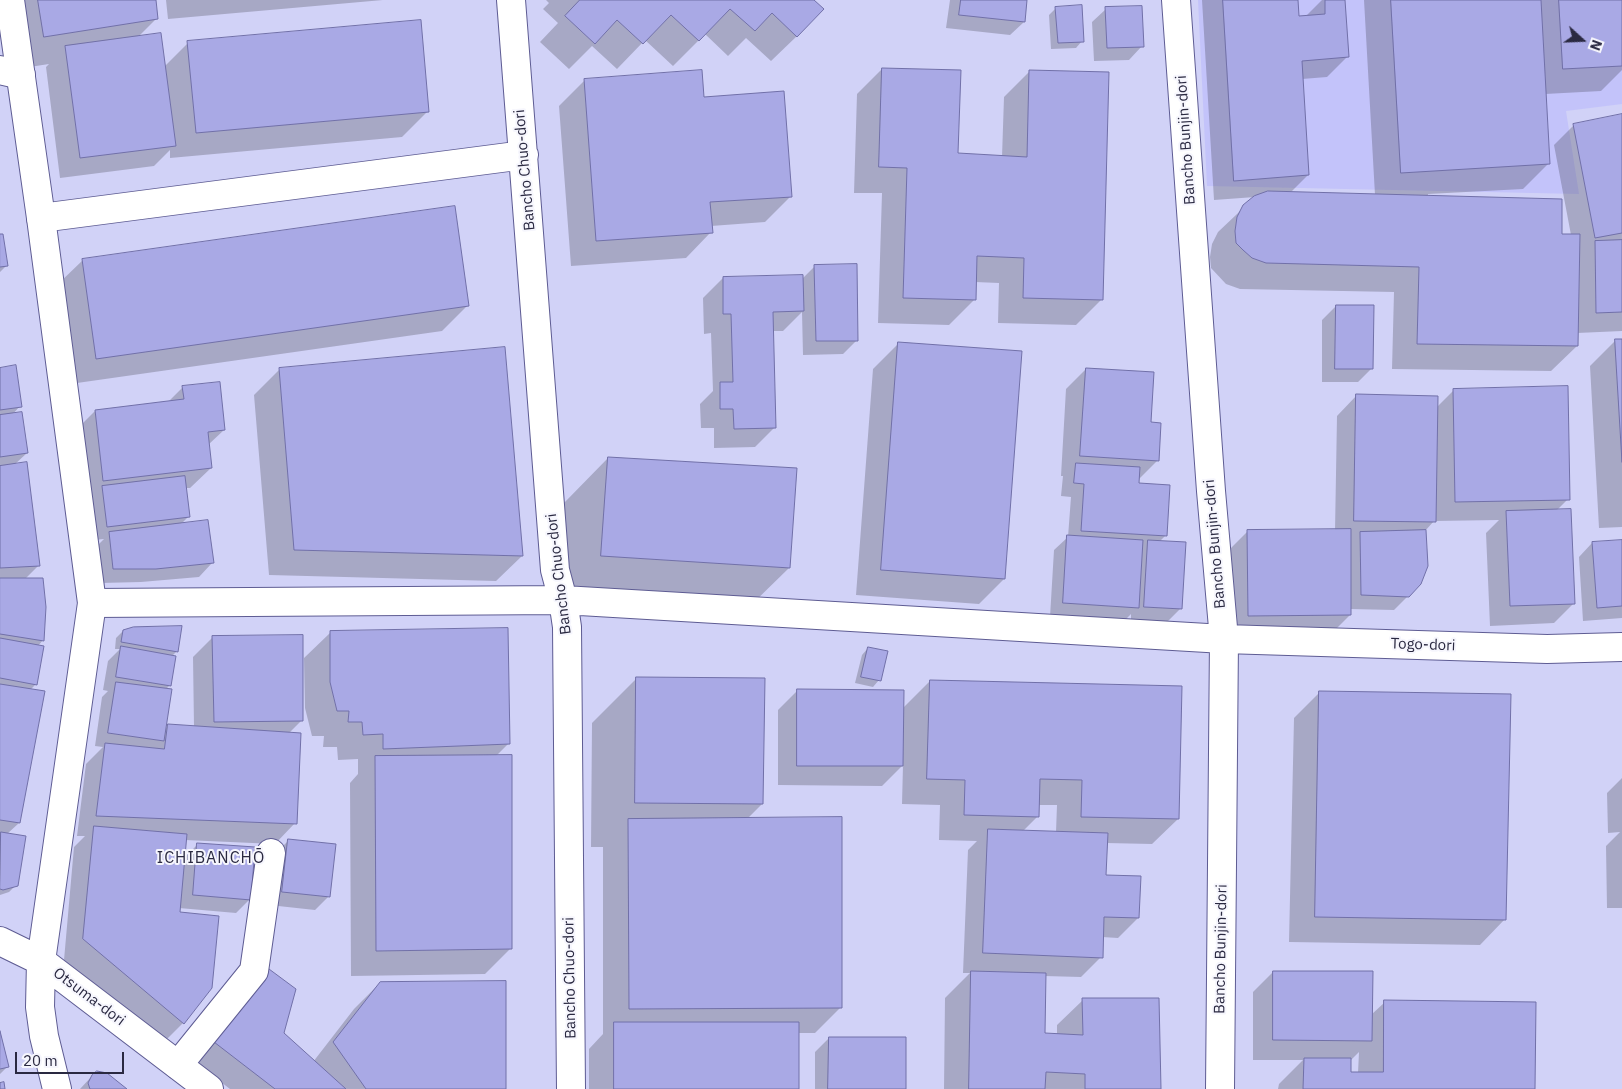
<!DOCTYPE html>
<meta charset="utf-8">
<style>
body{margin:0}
#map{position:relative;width:1622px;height:1089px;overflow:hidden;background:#d1d2f7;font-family:"IBM Plex Sans",sans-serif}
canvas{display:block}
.north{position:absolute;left:1557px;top:15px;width:50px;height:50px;-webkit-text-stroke:4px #f6f6fd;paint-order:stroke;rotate:110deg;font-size:14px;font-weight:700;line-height:20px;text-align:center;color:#2a2941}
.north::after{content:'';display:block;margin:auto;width:18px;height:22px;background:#2a2941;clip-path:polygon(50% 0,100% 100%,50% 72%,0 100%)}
.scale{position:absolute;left:15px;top:1052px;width:109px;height:22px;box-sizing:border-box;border:2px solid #2a2941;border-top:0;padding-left:6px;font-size:15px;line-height:18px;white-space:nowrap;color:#2a2941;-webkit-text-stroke:4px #f6f6fd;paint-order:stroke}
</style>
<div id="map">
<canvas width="1622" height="1089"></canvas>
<div class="north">N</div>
<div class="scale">20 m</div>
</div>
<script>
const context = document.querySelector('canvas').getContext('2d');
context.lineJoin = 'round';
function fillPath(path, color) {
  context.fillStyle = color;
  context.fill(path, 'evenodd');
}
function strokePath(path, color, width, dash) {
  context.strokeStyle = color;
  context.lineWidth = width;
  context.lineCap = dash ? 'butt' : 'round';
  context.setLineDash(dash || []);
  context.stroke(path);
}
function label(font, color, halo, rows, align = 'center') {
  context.font = font + ' "IBM Plex Sans",sans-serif';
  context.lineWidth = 4;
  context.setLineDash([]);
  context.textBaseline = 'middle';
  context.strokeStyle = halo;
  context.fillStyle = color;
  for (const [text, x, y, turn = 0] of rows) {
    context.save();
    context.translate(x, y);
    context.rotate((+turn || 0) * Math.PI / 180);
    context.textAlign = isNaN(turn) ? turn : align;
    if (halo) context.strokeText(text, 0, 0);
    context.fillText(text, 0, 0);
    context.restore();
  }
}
fillPath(new Path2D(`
 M 1198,0 L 1622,0 L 1622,104 L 1566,111 L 1579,194 L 1207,186 Z`), '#c3c3fa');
fillPath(new Path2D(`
 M 0,0 L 154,0 L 157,18 L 138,37 L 164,67 L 188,43 L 428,111 L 402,137 L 170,158 L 170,150 L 154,166 L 60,178 L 46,67 L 49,64 L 10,70 Z
 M 166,0 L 383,0 L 168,19 Z
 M 546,0 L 812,0 L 797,36 L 771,61 L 746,38 L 728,56 L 705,34 L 673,66 L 645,40 L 617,69 L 592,46 L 569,69 L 540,42 L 558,23 L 543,9 L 549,3 Z
 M 950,0 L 1026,0 L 1024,22 L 1010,35 L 946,28 Z
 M 1202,0 L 1297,0 L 1298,17 L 1305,17 L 1322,0 L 1344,0 L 1347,57 L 1327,77 L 1302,79 L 1308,175 L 1290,193 L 1375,195 L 1364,0 L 1622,0 L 1622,70 L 1601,91 L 1545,94 L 1549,163 L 1523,189 L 1428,194 L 1428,196 L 1560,235 L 1571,235 L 1554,145 L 1574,125 L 1622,116 L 1622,331 L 1577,333 L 1577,346 L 1551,371 L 1392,369 L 1394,292 L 1240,289 L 1226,284 L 1211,268 L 1210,257 L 1212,244 L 1218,232 L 1255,197 L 1214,200 Z
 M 1056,8 L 1082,41 L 1076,48 L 1051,49 L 1049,15 Z
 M 1106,9 L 1142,46 L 1129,60 L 1094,61 L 1092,22 Z
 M 882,69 L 956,154 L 1002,157 L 1004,97 L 1030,71 L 1101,300 L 1076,325 L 998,323 L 999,283 L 975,282 L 974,300 L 949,325 L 878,323 L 882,193 L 854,193 L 857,94 Z
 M 585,80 L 703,98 L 791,196 L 765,222 L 711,226 L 711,232 L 686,258 L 571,266 L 559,106 Z
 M 0,235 L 6,266 L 0,272 Z
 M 83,260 L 468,305 L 442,331 L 70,384 L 57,285 Z
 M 815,266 L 857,340 L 843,354 L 803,355 L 802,312 L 783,331 L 773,331 L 775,427 L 755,447 L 714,448 L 714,428 L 701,428 L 700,404 L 713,391 L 711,333 L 704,334 L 703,298 L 723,278 L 802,279 Z
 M 1336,306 L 1372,368 L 1358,382 L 1322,382 L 1322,320 Z
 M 1616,340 L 1622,340 L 1622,527 L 1599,528 L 1590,366 Z
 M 898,344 L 1004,579 L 979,604 L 856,595 L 873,369 Z
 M 0,369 L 20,406 L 12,415 L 27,453 L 14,465 L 38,566 L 24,580 L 43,640 L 38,646 L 36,684 L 30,690 L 19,823 L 7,834 L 16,885 L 9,892 L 0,895 Z
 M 280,369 L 522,556 L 496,581 L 269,575 L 254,395 Z
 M 1086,369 L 1150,423 L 1158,460 L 1138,480 L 1138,484 L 1166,535 L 1159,542 L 1181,608 L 1167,622 L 1131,620 L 1131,614 L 1124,621 L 1050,617 L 1054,550 L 1068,537 L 1071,497 L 1061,496 L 1063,476 L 1061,476 L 1066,389 Z
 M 183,387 L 224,430 L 208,445 L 211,468 L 190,488 L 186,488 L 189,516 L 180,525 L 212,563 L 199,577 L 141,582 L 100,583 L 96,547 L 104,539 L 94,540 L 75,431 L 95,411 L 168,402 Z
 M 1454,390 L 1568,499 L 1557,510 L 1574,603 L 1554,623 L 1490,626 L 1486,533 L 1499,520 L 1434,521 L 1425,531 L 1420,584 L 1394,610 L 1350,609 L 1350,615 L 1330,635 L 1228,635 L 1228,551 L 1248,531 L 1335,531 L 1337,416 L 1357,395 L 1437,407 Z
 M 608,458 L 789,568 L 744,612 L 557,600 L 564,503 Z
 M 1622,541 L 1622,618 L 1583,621 L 1579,557 L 1592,543 Z
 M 123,631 L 177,651 L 172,656 L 170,685 L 165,690 L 164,730 L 168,726 L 194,727 L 193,657 L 213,637 L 302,720 L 289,733 L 295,823 L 275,844 L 185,840 L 184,858 L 198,844 L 250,899 L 236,913 L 179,908 L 179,913 L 211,987 L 183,1023 L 163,1043 L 64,960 L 74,847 L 85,836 L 77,836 L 86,764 L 103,747 L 95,746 L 102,697 L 108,691 L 103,690 L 108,661 L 120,649 L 115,649 L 116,638 Z
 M 330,633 L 508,744 L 496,756 L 511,948 L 485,974 L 351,976 L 350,783 L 358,774 L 358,759 L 338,760 L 337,747 L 323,747 L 324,736 L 312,736 L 305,708 L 304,658 Z
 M 868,648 L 879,680 L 873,687 L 855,683 L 862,655 Z
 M 637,678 L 762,804 L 747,819 L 841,1007 L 815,1033 L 798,1033 L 798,1089 L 589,1089 L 589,1049 L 603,1034 L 603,847 L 591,847 L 592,723 Z
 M 930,681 L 1178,819 L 1152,844 L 1106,843 L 1105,876 L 1138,918 L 1118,938 L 1102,937 L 1101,957 L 1081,977 L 1044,976 L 1044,1035 L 1057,1035 L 1057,1025 L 1083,1000 L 1160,1089 L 944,1089 L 945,998 L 970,973 L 963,973 L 968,850 L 977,841 L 939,840 L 940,805 L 902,804 L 903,765 L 882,786 L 778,785 L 778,710 L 798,690 L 902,709 ZM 1038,805 L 1057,805 L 1056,832 L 1023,831 L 1038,816 Z
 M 1320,692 L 1505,919 L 1480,945 L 1289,942 L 1294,718 Z
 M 1622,778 L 1622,908 L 1607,908 L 1606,846 L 1620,832 L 1608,833 L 1607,793 Z
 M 289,840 L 328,897 L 315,910 L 269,905 L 275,854 Z
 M 1273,972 L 1371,1015 L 1385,1002 L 1534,1089 L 1278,1089 L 1279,1084 L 1303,1060 L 1253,1060 L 1253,992 ZM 1359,1052 L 1358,1073 L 1350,1073 L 1351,1060 Z
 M 380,983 L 505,1089 L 230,1089 L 195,1062 L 249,990 L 282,1034 L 313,1062 L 354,1009 Z
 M 0,1036 L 7,1067 L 0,1074 Z
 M 829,1038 L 905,1089 L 815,1089 L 815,1052 Z
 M 92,1076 L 125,1089 L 80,1089 Z`), '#0003');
const building = new Path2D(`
 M 38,0 L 156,0 L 158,19 L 44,37 Z
 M 580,0 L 814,0 L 824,9 L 797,37 L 772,13 L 755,31 L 730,9 L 699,41 L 671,15 L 643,44 L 617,20 L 595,44 L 565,16 Z
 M 961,0 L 1027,0 L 1025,22 L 959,15 Z
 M 1223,0 L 1298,0 L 1299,16 L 1325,14 L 1325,0 L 1345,0 L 1349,57 L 1302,61 L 1309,175 L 1234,181 Z
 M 1391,0 L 1541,0 L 1550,164 L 1401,173 Z
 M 1559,0 L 1622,0 L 1622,66 L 1563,69 Z
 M 1082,5 L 1084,42 L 1058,43 L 1055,7 Z
 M 1142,6 L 1144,47 L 1107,48 L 1105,7 Z
 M 421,20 L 429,112 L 196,133 L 187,41 Z
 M 161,33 L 176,146 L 80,158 L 65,46 Z
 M 882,68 L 961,70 L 958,153 L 1027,157 L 1029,70 L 1109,72 L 1103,300 L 1023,298 L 1024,258 L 977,256 L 976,300 L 903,298 L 907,168 L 879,167 Z
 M 702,70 L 704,97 L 784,91 L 792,197 L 710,202 L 713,233 L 596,241 L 584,79 Z
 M 1622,114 L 1622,233 L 1595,238 L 1573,124 Z
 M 1268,191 L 1562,199 L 1562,234 L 1580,234 L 1578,346 L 1417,344 L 1419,267 L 1266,263 L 1252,258 L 1243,250 L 1236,243 L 1235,231 L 1237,217 L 1243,205 L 1254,196 Z
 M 455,206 L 469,306 L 96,359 L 82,259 Z
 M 0,234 L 3,234 L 8,266 L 0,267 Z
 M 1622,240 L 1622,312 L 1596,313 L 1595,241 Z
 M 857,264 L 858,341 L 816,341 L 814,265 Z
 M 803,275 L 804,311 L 773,312 L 776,428 L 734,429 L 733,409 L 720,409 L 720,382 L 733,382 L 731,314 L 723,314 L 723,277 Z
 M 1336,305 L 1374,305 L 1373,369 L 1335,369 Z
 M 1615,339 L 1622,339 L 1622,462 Z
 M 898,342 L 1022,351 L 1005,579 L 881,570 Z
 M 505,347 L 523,556 L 294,550 L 279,368 Z
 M 16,365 L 22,407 L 0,410 L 0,368 Z
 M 1086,368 L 1154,372 L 1151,422 L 1161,423 L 1159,461 L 1080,456 Z
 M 220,382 L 225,430 L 208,432 L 212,468 L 103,481 L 95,410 L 184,399 L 182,386 Z
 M 1568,386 L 1570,500 L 1455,502 L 1453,389 Z
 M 1356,394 L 1438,396 L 1436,522 L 1354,521 Z
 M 22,412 L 28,453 L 0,457 L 0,415 Z
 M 608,457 L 797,468 L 790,568 L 601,556 Z
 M 27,462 L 40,566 L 0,568 L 0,466 Z
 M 1076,463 L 1140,467 L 1139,483 L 1170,485 L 1167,536 L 1081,531 L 1084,484 L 1074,483 Z
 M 185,476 L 190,517 L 107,527 L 102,486 Z
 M 1571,509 L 1575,604 L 1510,606 L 1506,511 Z
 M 208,520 L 214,563 L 156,569 L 113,569 L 109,532 Z
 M 1351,529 L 1351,615 L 1248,616 L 1247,530 Z
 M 1426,530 L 1428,566 L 1421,584 L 1409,597 L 1361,595 L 1360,532 Z
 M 1067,535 L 1143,540 L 1139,608 L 1063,603 Z
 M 1148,540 L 1186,542 L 1182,609 L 1144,607 Z
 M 1622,540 L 1622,606 L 1597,608 L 1592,542 Z
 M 0,578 L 43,578 L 46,607 L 44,641 L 0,634 Z
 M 182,626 L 178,652 L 121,642 L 123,630 L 133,627 Z
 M 508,628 L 510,744 L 383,749 L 383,734 L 363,735 L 362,722 L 348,722 L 349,711 L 337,711 L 330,682 L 330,631 Z
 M 303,635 L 303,721 L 214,722 L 212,636 Z
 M 0,638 L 44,646 L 37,685 L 0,678 Z
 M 121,646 L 176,656 L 171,686 L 116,677 Z
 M 868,647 L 888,651 L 881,681 L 861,677 Z
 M 636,677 L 765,678 L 763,804 L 635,803 Z
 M 930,680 L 1182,686 L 1179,819 L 1081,817 L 1082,780 L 1040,779 L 1039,817 L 964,815 L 965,780 L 927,779 Z
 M 116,682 L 172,689 L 164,741 L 108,733 Z
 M 0,684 L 45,691 L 20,823 L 0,820 Z
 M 797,689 L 904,690 L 903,766 L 797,766 Z
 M 1319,691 L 1511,694 L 1506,920 L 1315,917 Z
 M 168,724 L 301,733 L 297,824 L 96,816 L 105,743 L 164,749 Z
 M 512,755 L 512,949 L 376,951 L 375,756 Z
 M 842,817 L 842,1008 L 629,1009 L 628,819 Z
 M 94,826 L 187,834 L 180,912 L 219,916 L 212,988 L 184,1024 L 83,939 Z
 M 988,829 L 1108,833 L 1106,875 L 1141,876 L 1139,918 L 1104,917 L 1103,958 L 983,953 Z
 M 1,832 L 26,836 L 18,886 L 3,890 L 0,889 Z
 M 288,839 L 336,844 L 330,897 L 282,892 Z
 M 197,843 L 255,847 L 251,900 L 193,895 Z
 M 269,969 L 296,989 L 284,1033 L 346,1089 L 275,1089 L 214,1042 Z
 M 971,971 L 1046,973 L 1045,1033 L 1083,1035 L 1082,998 L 1159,998 L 1161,1089 L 1085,1089 L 1085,1074 L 1046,1072 L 1045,1089 L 969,1089 Z
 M 1273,971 L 1373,971 L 1372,1041 L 1273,1040 Z
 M 506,981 L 506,1089 L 366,1089 L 333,1042 L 380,982 Z
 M 1384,1000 L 1536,1002 L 1535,1089 L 1303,1089 L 1304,1058 L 1351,1058 L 1351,1072 L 1383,1072 Z
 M 614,1022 L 799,1022 L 799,1089 L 614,1089 Z
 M 0,1031 L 9,1067 L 0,1069 Z
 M 829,1037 L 906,1037 L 906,1089 L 828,1089 Z
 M 97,1071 L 107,1073 L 127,1089 L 90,1089 L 88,1083 L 92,1075 Z
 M 4,1082 L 5,1089 L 0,1089 L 0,1083 Z`);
fillPath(building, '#a9a9e5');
strokePath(building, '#7170a8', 1);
const minor = new Path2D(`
 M 511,0 L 555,570 L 563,600 L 567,627 L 571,1089
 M 1176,0 L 1211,491 L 1224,639 L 1220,1089
 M 0,70 L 21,75
 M 41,218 L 524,155
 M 92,603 L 563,600 L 1224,639 L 1547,649 L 1622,647
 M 178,1065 L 254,971 L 271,853`);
const tertiary = new Path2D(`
 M 10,0 L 41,218 L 92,603 L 41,961 L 40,1007 L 44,1036 L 57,1089
 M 0,941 L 41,961 L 209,1089`);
strokePath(minor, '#5e5c93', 30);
strokePath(tertiary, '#5e5c93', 30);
strokePath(minor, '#fff', 28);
strokePath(tertiary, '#fff', 28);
label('15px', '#2a2941', '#f6f6fd', [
 ["Bancho Bunjin-dori",1186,140,-94],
 ["Bancho Chuo-dori",525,170,-95],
 ["Bancho Bunjin-dori",1215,544,-95],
 ["Bancho Chuo-dori",559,574,-97],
 ["Togo-dori",1423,645,2],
 ["Bancho Bunjin-dori",1221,949,-89],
 ["Bancho Chuo-dori",570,978,-91],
 ["Otsuma-dori",89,997,37]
]);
context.letterSpacing = '1px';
label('16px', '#2a2941', '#f6f6fd', [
 ["ICHIBANCHŌ",211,858]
]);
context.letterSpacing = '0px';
</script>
